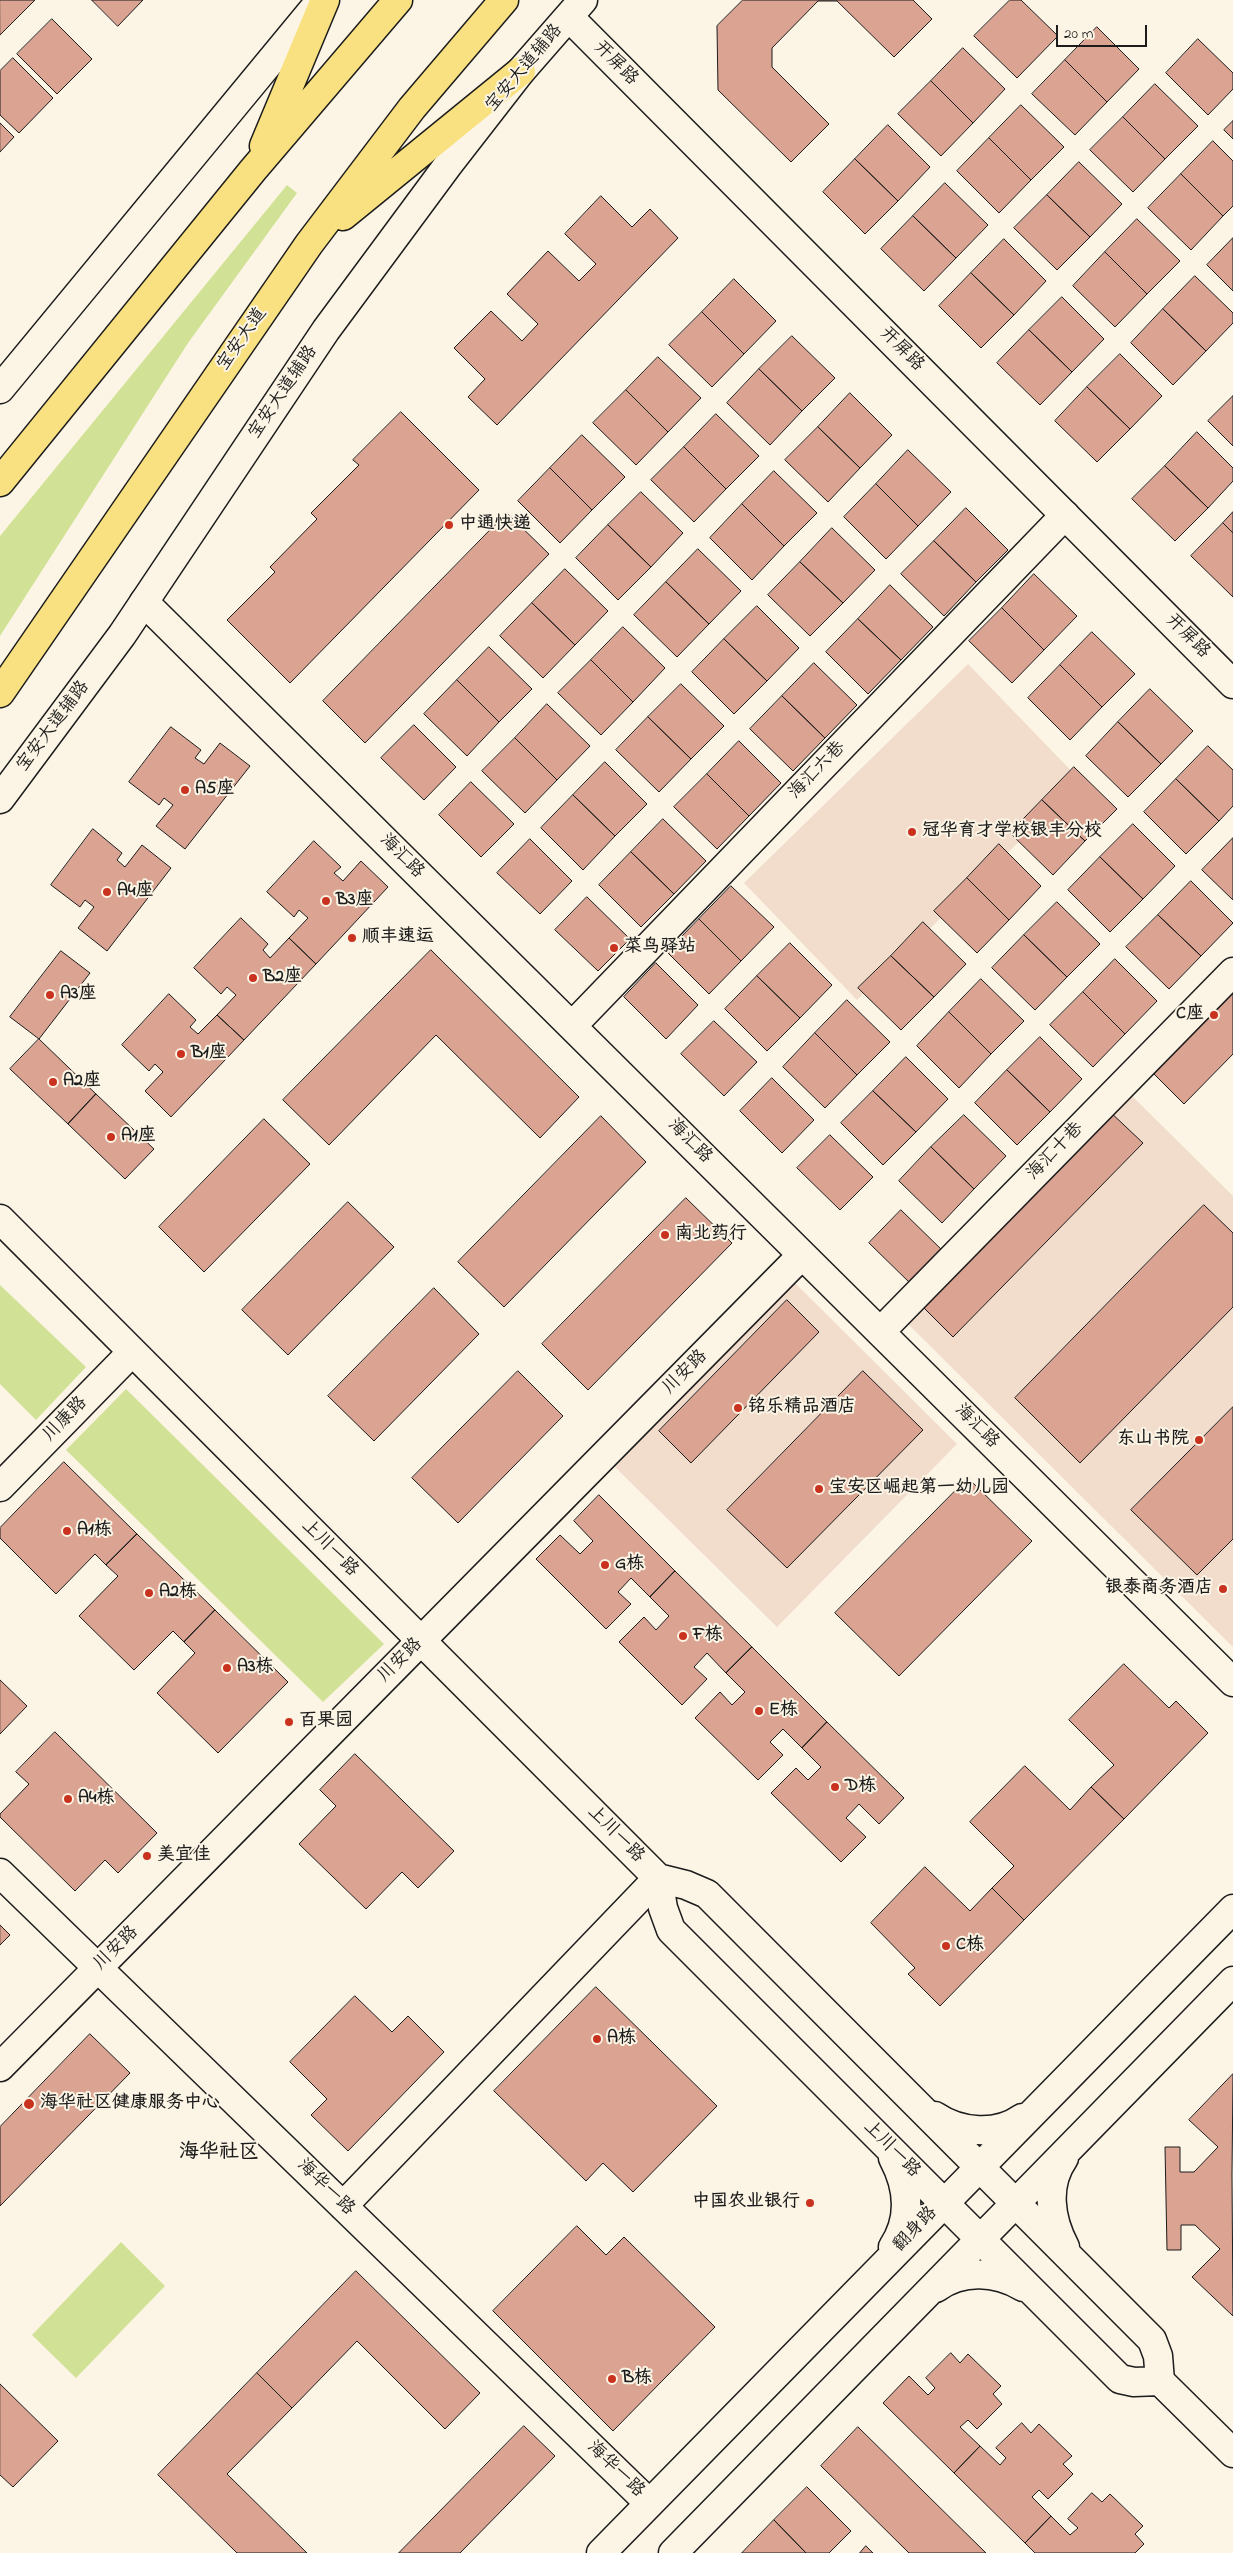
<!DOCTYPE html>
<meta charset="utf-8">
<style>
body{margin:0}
#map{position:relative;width:1233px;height:2553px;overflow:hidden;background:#fcf5e5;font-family:"Indie Flower",sans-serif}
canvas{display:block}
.scale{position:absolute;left:1056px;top:25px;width:91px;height:22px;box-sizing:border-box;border:2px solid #1c1c1c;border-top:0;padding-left:6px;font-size:15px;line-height:18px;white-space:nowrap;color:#1c1c1c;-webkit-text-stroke:4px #fcf5e5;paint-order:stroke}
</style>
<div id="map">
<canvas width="1233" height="2553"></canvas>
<div class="scale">20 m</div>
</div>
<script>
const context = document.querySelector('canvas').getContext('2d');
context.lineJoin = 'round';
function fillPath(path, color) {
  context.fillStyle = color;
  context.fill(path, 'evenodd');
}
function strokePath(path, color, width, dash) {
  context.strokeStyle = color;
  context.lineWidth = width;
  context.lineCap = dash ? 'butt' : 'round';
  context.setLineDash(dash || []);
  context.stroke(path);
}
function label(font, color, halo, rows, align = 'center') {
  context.font = font + ' "Indie Flower","LXGW WenKai TC",sans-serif';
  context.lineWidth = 4;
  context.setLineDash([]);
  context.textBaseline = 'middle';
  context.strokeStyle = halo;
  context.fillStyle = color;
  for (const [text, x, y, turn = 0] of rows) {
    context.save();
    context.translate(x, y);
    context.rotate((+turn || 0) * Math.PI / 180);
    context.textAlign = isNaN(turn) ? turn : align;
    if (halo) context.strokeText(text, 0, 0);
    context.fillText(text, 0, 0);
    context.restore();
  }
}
fillPath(new Path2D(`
 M 968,664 L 1081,781 L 857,1000 L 744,883 Z
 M 1122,1086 L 1233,1196 L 1233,1647 L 899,1315 Z
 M 794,1282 L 957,1444 L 777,1627 L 614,1466 Z`), '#f2dccc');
fillPath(new Path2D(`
 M 287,185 L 297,193 L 188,343 L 0,636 L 0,536 Z
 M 0,1285 L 86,1367 L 36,1420 L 0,1384 Z
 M 126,1389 L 384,1644 L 323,1702 L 66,1450 Z
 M 121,2242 L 165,2286 L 76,2378 L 32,2335 Z`), '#d1e296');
const building = new Path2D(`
 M 0,0 L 35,0 L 0,35 Z
 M 92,0 L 143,0 L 118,26 Z
 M 743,0 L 913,0 L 932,19 L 894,57 L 837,1 L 818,1 L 772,48 L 772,67 L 829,124 L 791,162 L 718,90 L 717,26 Z
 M 1010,0 L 1021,0 L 1058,36 L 1017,78 L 974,36 Z
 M 52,19 L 92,59 L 57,94 L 17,54 Z
 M 1097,27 L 1139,69 L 1107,102 L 1065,60 Z
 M 1198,39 L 1233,73 L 1233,89 L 1208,115 L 1166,73 Z
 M 963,48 L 1005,89 L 973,123 L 931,81 Z
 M 13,58 L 53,98 L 19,133 L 0,115 L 0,71 Z
 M 1065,60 L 1107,102 L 1075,135 L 1032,94 Z
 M 931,81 L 973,123 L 941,156 L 898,114 Z
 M 1155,84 L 1198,126 L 1165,159 L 1123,117 Z
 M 1021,105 L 1064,147 L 1031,180 L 989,138 Z
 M 1123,117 L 1165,159 L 1133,192 L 1090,150 Z
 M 1233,121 L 1233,139 L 1224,130 Z
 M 0,123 L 14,137 L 0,152 Z
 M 888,125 L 930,167 L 898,201 L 855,159 Z
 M 989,138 L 1031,180 L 999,213 L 957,171 Z
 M 1213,141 L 1233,161 L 1233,206 L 1223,216 L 1181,174 Z
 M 855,159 L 898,201 L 865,234 L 823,192 Z
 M 1079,162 L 1122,204 L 1090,237 L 1047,195 Z
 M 1181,174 L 1223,216 L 1191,250 L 1148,208 Z
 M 945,183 L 988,225 L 956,258 L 913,216 Z
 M 1047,195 L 1090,237 L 1057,270 L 1014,228 Z
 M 601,196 L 632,227 L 650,209 L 678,238 L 497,425 L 468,397 L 485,379 L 454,348 L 491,311 L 522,341 L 538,324 L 507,294 L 548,251 L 579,281 L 596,264 L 565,234 Z
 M 913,216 L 956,258 L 924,291 L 881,249 Z
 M 1137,219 L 1180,261 L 1147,294 L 1105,252 Z
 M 1233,238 L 1233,291 L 1207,265 Z
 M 1004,239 L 1046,281 L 1014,315 L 971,273 Z
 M 1105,252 L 1147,294 L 1115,327 L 1073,286 Z
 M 971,273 L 1014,315 L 981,348 L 939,306 Z
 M 1195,276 L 1233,313 L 1233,323 L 1206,351 L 1163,309 Z
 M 734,279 L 776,321 L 744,354 L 702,312 Z
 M 1062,297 L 1104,339 L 1072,372 L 1029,330 Z
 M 1163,309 L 1206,351 L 1173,385 L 1131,343 Z
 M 702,312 L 744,354 L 712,387 L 669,345 Z
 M 1029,330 L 1072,372 L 1040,405 L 997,363 Z
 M 792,336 L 835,378 L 802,411 L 759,369 Z
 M 1120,354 L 1162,396 L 1130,429 L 1087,387 Z
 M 658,357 L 701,398 L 668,432 L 626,390 Z
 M 759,369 L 802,411 L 770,445 L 727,403 Z
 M 1087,387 L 1130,429 L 1097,462 L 1055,421 Z
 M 626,390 L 668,432 L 636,465 L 593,423 Z
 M 850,393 L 892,435 L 860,468 L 818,427 Z
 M 1233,396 L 1233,446 L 1208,421 Z
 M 401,412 L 479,490 L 290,683 L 227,620 L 275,572 L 270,567 L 317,519 L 311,513 L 359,465 L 353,460 Z
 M 716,414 L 759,456 L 726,489 L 684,447 Z
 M 818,427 L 860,468 L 828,502 L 785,460 Z
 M 1197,432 L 1233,468 L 1233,481 L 1208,508 L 1165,466 Z
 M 582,435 L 625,477 L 592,510 L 550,468 Z
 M 684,447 L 726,489 L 694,522 L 651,480 Z
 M 908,450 L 951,492 L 918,526 L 876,484 Z
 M 1165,466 L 1208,508 L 1175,541 L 1132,499 Z
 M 550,468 L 592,510 L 560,543 L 518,501 Z
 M 774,471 L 817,513 L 784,546 L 742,504 Z
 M 876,484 L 918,526 L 886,559 L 844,517 Z
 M 641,492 L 683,533 L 651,567 L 608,525 Z
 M 742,504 L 784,546 L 752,580 L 710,538 Z
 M 966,508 L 1008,550 L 976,582 L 934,541 Z
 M 1233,512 L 1233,533 L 1223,523 Z
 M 507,513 L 549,554 L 365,743 L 323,701 Z
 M 1223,523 L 1233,533 L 1233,597 L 1191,556 Z
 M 608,525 L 651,567 L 618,600 L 576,558 Z
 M 832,528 L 875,570 L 843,603 L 800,562 Z
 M 934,541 L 976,582 L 944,616 L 901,574 Z
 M 698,549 L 741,591 L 709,624 L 666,582 Z
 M 800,562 L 843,603 L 810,636 L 768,595 Z
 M 565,569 L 608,611 L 575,645 L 532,603 Z
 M 1034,574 L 1077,616 L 1044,650 L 1002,608 Z
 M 666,582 L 709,624 L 677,657 L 634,615 Z
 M 890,585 L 933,627 L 901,660 L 858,619 Z
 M 532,603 L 575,645 L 543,678 L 500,636 Z
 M 757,606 L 799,648 L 767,681 L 724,639 Z
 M 1002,608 L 1044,650 L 1012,683 L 969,641 Z
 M 858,619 L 901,660 L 868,694 L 826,652 Z
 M 623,627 L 665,668 L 633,702 L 591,660 Z
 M 1092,632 L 1135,674 L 1102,707 L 1060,665 Z
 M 724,639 L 767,681 L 734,714 L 692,672 Z
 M 489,647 L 532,689 L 499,722 L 457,680 Z
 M 591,660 L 633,702 L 601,735 L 558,693 Z
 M 814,663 L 857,705 L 825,738 L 782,696 Z
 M 1060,665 L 1102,707 L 1070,740 L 1028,698 Z
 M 457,680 L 499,722 L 467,756 L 424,714 Z
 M 681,684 L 724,726 L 691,759 L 648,717 Z
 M 1150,689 L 1193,731 L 1161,764 L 1118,722 Z
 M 782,696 L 825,738 L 793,771 L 750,729 Z
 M 547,704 L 590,746 L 557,780 L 515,738 Z
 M 648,717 L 691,759 L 659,792 L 616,750 Z
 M 1118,722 L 1161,764 L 1128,797 L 1086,756 Z
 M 414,725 L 456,767 L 424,800 L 381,758 Z
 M 171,727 L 201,750 L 195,758 L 204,764 L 220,743 L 250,766 L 185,849 L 156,826 L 173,805 L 164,798 L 159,805 L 129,782 Z
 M 515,738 L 557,780 L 525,813 L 482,771 Z
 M 739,741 L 781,783 L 749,816 L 707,774 Z
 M 1208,746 L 1233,770 L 1233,806 L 1219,821 L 1176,779 Z
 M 605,762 L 647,804 L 615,836 L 573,795 Z
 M 1074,767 L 1117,809 L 1085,841 L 1042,800 Z
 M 707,774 L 749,816 L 717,849 L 674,807 Z
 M 1176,779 L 1219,821 L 1186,854 L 1144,812 Z
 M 471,782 L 514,824 L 481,857 L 439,815 Z
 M 573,795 L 615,836 L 583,870 L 541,828 Z
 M 1042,800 L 1085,841 L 1053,875 L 1010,833 Z
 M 663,819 L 706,861 L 674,894 L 631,852 Z
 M 1133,824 L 1175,866 L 1143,899 L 1100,857 Z
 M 93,829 L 122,853 L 117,860 L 125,867 L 142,845 L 171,868 L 107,951 L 78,928 L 94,907 L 85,900 L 80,907 L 51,885 Z
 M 1233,838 L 1233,900 L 1202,870 Z
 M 530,839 L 572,881 L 540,914 L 497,873 Z
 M 314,841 L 341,867 L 334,873 L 343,881 L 361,861 L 388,887 L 316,964 L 289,938 L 308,918 L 299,910 L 294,917 L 267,892 Z
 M 999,844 L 1041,886 L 1009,920 L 967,878 Z
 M 631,852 L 674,894 L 641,927 L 599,885 Z
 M 1100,857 L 1143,899 L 1110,932 L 1068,890 Z
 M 967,878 L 1009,920 L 977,953 L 934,911 Z
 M 1191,881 L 1233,923 L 1201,956 L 1158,915 Z
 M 731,886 L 774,927 L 741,961 L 699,919 Z
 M 587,897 L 630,939 L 598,971 L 555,930 Z
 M 1057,902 L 1100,944 L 1067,977 L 1024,935 Z
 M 1158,915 L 1201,956 L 1169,989 L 1126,947 Z
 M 241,918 L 268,944 L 263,950 L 270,958 L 289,938 L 316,964 L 244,1040 L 217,1015 L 236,995 L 227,987 L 221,994 L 194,968 Z
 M 699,919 L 741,961 L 709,994 L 667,952 Z
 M 923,922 L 966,964 L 934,997 L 891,956 Z
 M 1024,935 L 1067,977 L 1035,1010 L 992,968 Z
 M 790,943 L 832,985 L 800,1018 L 757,976 Z
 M 431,950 L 579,1097 L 540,1138 L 436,1035 L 329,1145 L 283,1100 Z
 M 61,951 L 90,973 L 39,1039 L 10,1017 Z
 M 891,956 L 934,997 L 901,1030 L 858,988 Z
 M 1115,959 L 1157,1001 L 1125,1034 L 1083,992 Z
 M 656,963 L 698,1005 L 666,1039 L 624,997 Z
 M 757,976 L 800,1018 L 767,1051 L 725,1009 Z
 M 1233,977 L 1233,1054 L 1184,1104 L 1146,1066 Z
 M 981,979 L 1024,1021 L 991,1054 L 949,1012 Z
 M 1083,992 L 1125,1034 L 1093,1067 L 1050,1025 Z
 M 169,994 L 196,1020 L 190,1027 L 198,1034 L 217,1015 L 244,1040 L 171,1117 L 145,1091 L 163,1072 L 155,1064 L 149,1071 L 122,1045 Z
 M 847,1000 L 890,1042 L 857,1075 L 815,1033 Z
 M 949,1012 L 991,1054 L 959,1088 L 917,1046 Z
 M 714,1021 L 757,1062 L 724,1096 L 681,1054 Z
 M 815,1033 L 857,1075 L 825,1108 L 783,1067 Z
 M 1040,1037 L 1082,1079 L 1050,1112 L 1007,1070 Z
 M 39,1039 L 96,1094 L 68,1124 L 10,1069 Z
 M 906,1057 L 948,1099 L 916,1132 L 873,1091 Z
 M 1007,1070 L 1050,1112 L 1017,1145 L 975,1103 Z
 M 772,1078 L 814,1120 L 782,1153 L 740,1111 Z
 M 873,1091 L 916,1132 L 883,1165 L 841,1123 Z
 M 96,1094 L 154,1149 L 125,1179 L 68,1124 Z
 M 1107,1109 L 1143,1143 L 953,1337 L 918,1302 Z
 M 964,1115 L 1006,1156 L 974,1189 L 931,1147 Z
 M 601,1116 L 646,1162 L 504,1307 L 458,1262 Z
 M 264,1119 L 310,1164 L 204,1272 L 159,1227 Z
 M 830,1135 L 873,1177 L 840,1210 L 797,1168 Z
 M 931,1147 L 974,1189 L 942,1223 L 899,1181 Z
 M 686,1198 L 732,1243 L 588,1390 L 542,1344 Z
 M 348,1202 L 394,1247 L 288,1355 L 242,1310 Z
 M 1204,1205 L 1233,1233 L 1233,1307 L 1080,1463 L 1015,1398 Z
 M 901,1210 L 944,1252 L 912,1285 L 869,1243 Z
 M 434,1288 L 479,1334 L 374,1441 L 328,1396 Z
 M 787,1300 L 819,1332 L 691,1463 L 659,1431 Z
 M 518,1371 L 563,1416 L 458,1523 L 412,1478 Z
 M 863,1371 L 923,1430 L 787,1568 L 727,1510 Z
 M 1233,1407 L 1233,1539 L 1197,1575 L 1131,1510 Z
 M 64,1462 L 137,1534 L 106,1565 L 95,1554 L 56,1594 L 0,1538 L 0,1528 Z
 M 968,1478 L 1032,1541 L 899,1676 L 835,1613 Z
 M 599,1495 L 675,1571 L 650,1597 L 631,1578 L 618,1592 L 631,1604 L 606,1629 L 536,1559 L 560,1535 L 580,1554 L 593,1541 L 574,1521 Z
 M 137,1534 L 215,1610 L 184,1642 L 173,1631 L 134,1670 L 79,1616 L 118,1576 L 106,1565 Z
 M 675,1571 L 752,1647 L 726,1673 L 707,1653 L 694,1667 L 707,1679 L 682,1705 L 619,1642 L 644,1617 L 656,1630 L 669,1616 L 650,1597 Z
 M 215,1610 L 288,1682 L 218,1753 L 157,1693 L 195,1653 L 184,1642 Z
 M 752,1647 L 827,1722 L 802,1748 L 783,1729 L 770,1742 L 783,1755 L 758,1780 L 695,1718 L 720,1692 L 732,1705 L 745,1692 L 726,1673 Z
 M 1124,1664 L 1169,1708 L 1176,1701 L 1208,1733 L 1124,1819 L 1091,1787 L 1114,1765 L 1069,1720 Z
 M 0,1680 L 27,1706 L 0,1734 Z
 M 827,1722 L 904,1798 L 879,1824 L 859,1804 L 846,1818 L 866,1837 L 841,1862 L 771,1793 L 796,1768 L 808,1780 L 821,1767 L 802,1748 Z
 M 55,1732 L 157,1833 L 118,1873 L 105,1860 L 75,1891 L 0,1817 L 0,1814 L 29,1784 L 16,1772 Z
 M 355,1754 L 454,1851 L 418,1888 L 402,1872 L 366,1909 L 299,1844 L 336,1806 L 320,1790 Z
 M 1025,1766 L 1070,1810 L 1091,1787 L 1124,1819 L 1024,1920 L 992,1888 L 1014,1866 L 970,1822 Z
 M 925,1867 L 970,1911 L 992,1888 L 1024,1920 L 940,2006 L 908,1974 L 915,1968 L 871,1923 Z
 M 0,1925 L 10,1935 L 0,1945 Z
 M 596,1987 L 717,2106 L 633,2192 L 603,2163 L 586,2181 L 494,2091 Z
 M 355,1996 L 392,2032 L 408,2016 L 444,2052 L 348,2151 L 311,2115 L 327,2099 L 290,2062 Z
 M 90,2034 L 130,2073 L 0,2206 L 0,2127 Z
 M 1233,2074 L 1232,2175 L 1233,2316 L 1192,2277 L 1220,2249 L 1195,2225 L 1181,2225 L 1181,2250 L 1167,2250 L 1165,2147 L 1180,2147 L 1180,2172 L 1194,2172 L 1218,2147 L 1189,2120 Z
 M 577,2226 L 606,2255 L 624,2237 L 715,2327 L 613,2431 L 493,2311 Z
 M 356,2271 L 480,2393 L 445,2429 L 357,2341 L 292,2408 L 257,2373 Z
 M 951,2353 L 960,2363 L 968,2354 L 1001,2386 L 993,2394 L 1002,2404 L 977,2429 L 968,2420 L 960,2427 L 980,2446 L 954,2473 L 883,2403 L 909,2376 L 928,2395 L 935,2388 L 926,2378 Z
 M 257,2373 L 292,2408 L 227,2474 L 307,2553 L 237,2553 L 158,2475 Z
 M 0,2384 L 58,2441 L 13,2487 L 0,2475 Z
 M 1022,2423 L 1031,2433 L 1039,2424 L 1072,2456 L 1063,2464 L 1073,2474 L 1048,2499 L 1039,2490 L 1032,2497 L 1051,2516 L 1025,2543 L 954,2473 L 980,2446 L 1000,2465 L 1006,2458 L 996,2448 Z
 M 524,2426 L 555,2456 L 460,2553 L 399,2553 Z
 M 858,2427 L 986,2553 L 909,2553 L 821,2466 Z
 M 807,2487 L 851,2531 L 829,2553 L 806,2553 L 774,2520 Z
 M 1092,2493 L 1102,2502 L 1110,2494 L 1143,2526 L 1135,2534 L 1144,2544 L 1135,2553 L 1035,2553 L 1025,2543 L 1051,2516 L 1070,2535 L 1078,2528 L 1068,2519 Z
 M 774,2520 L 806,2553 L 742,2553 Z
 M 866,2546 L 873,2553 L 860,2553 Z`);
fillPath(building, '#daa392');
strokePath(building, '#1c1c1c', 1);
const minor = new Path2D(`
 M 144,602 L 1233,1682
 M 572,1026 L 1065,515
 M 880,1332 L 1233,972
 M 0,1487 L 132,1352
 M 0,1873 L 649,2503
 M 0,2067 L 802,1255
 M 343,2206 L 658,1878`);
const tertiary = new Path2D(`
 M 569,17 L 1233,684`);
const secondary = new Path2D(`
 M 0,389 L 321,0
 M 0,799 L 122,635 L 326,330 L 448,165 L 521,71 L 583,0
 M 0,1219 L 658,1878 L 686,1885 L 707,1894 L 1152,2340 L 1158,2356 L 1160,2381 L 1233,2453
 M 658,1878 L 663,1908 L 671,1930 L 1120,2379 L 1134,2382 L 1160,2381
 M 935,2116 C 960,2133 997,2136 1022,2118
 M 1064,2158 C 1045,2185 1050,2219 1065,2247
 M 893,2247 C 912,2218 909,2188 893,2158
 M 936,2288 C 962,2269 996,2271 1023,2287
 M 601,2553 L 1233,1909
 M 673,2553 L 1233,1981`);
const primary = new Path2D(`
 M 264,146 L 325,0
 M 343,216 L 521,71
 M 0,482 L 253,170 L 398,0
 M 0,693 L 309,244 L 412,108 L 504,0`);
strokePath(minor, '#1c1c1c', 31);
strokePath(tertiary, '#1c1c1c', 31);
strokePath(secondary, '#1c1c1c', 31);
strokePath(primary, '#1c1c1c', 31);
strokePath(minor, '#fcf5e5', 28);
strokePath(tertiary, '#fcf5e5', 28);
strokePath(secondary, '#fcf5e5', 28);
strokePath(primary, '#f9e181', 28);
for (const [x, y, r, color] of [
 [449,525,5,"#c8321e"],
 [185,790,5,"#c8321e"],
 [912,832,5,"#c8321e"],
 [107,892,5,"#c8321e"],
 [326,901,5,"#c8321e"],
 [352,938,5,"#c8321e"],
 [614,948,5,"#c8321e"],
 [253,978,5,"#c8321e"],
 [50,995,5,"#c8321e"],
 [1214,1015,5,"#c8321e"],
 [181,1054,5,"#c8321e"],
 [53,1082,5,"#c8321e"],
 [111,1137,5,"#c8321e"],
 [665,1235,5,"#c8321e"],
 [738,1408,5,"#c8321e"],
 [1199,1440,5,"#c8321e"],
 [819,1489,5,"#c8321e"],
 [67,1531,5,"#c8321e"],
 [605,1565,5,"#c8321e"],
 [1223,1589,5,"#c8321e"],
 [149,1593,5,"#c8321e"],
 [683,1636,5,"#c8321e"],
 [227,1668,5,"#c8321e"],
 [759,1711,5,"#c8321e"],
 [289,1722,5,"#c8321e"],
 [835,1787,5,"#c8321e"],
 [68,1799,5,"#c8321e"],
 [147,1856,5,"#c8321e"],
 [946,1946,5,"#c8321e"],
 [597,2039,5,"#c8321e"],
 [29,2104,6,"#c8321e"],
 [810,2203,5,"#c8321e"],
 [612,2379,5,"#c8321e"]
]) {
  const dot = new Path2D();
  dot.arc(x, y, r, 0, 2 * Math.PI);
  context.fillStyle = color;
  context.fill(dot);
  strokePath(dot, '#fcf5e5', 2);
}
label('18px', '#1c1c1c', '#fcf5e5', [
 ["开屏路",615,64,45],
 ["宝安大道辅路",525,69,-50],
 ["宝安大道",243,340,-55],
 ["开屏路",901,350,45],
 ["宝安大道辅路",284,393,-56],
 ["开屏路",1187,637,45],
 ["宝安大道辅路",54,727,-53],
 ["海汇六巷",818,771,-46],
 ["海汇路",401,857,45],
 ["海汇路",689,1142,45],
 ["海汇十巷",1056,1152,-46],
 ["川安路",686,1373,-45],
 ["川康路",66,1420,-46],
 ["海汇路",976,1427,45],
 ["上川一路",329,1549,45],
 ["川安路",401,1661,-45],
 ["上川一路",615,1835,45],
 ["川安路",117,1949,-45],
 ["上川一路",891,2150,45],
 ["海华一路",325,2188,44],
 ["翻身路",916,2230,-46],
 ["海华一路",615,2470,44]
]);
label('bold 18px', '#1c1c1c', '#fcf5e5', [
 ["中通快递",459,525],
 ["A5座",195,790],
 ["冠华育才学校银丰分校",922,832],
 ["A4座",117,892],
 ["B3座",336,901],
 ["顺丰速运",362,938],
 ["菜鸟驿站",624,948],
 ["B2座",263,978],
 ["A3座",60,995],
 ["C座",1204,1015,"right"],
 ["B1座",191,1054],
 ["A2座",63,1082],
 ["A1座",121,1137],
 ["南北药行",675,1235],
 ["铭乐精品酒店",748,1408],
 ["东山书院",1189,1440,"right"],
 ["宝安区崛起第一幼儿园",829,1489],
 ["A1栋",77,1531],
 ["G栋",615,1565],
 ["银泰商务酒店",1213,1589,"right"],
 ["A2栋",159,1593],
 ["F栋",693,1636],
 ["A3栋",237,1668],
 ["E栋",769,1711],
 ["百果园",299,1722],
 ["D栋",845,1787],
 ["A4栋",78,1799],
 ["美宜佳",157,1856],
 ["C栋",956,1946],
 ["A栋",607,2039],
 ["海华社区健康服务中心",40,2104],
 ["中国农业银行",800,2203,"right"],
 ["B栋",622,2379]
], 'left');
label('bold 20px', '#1c1c1c', '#fcf5e5', [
 ["海华社区",219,2154]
]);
</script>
